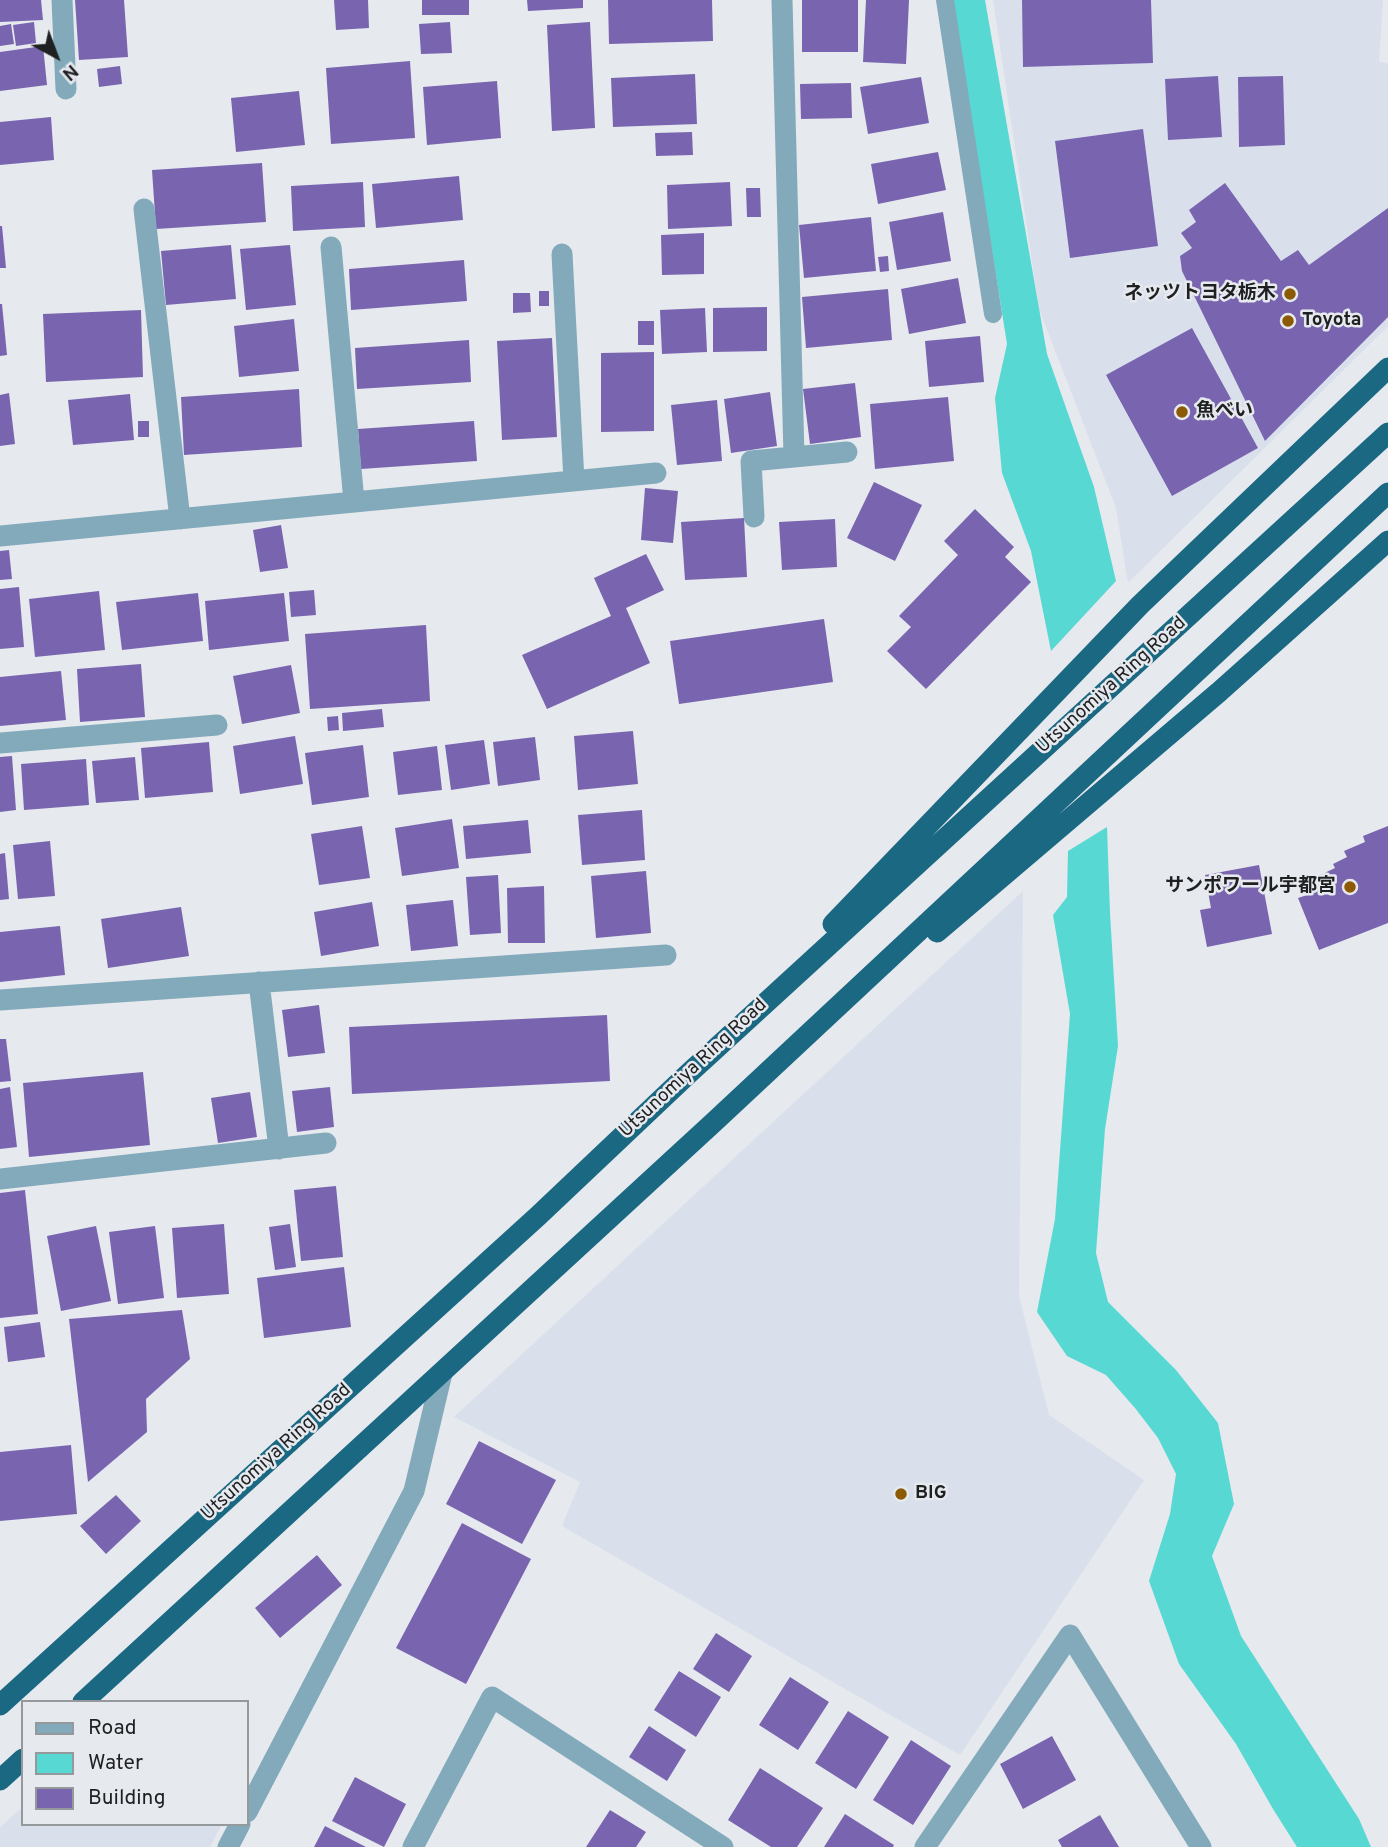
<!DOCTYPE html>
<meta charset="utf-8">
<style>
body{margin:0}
#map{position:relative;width:1388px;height:1847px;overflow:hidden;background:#e6e9ee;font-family:Overpass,sans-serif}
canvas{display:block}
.legend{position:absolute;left:21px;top:1700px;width:228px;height:126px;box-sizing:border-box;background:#e6e9ee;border:2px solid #96999c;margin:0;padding:9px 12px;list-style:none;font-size:21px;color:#1f2022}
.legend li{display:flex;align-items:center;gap:14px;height:35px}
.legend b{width:35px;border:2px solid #96999c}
.north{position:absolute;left:21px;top:21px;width:70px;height:70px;-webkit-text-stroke:5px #e6e9ee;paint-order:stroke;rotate:139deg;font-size:19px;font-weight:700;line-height:28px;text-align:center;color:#1f2022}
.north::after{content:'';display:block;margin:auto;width:24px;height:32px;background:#1f2022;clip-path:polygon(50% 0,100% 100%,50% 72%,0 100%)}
</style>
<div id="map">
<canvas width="1388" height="1847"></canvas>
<ul class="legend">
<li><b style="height:9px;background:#82aabb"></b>Road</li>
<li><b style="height:19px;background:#58d8d3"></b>Water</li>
<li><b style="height:19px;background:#7965af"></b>Building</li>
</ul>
<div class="north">N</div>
</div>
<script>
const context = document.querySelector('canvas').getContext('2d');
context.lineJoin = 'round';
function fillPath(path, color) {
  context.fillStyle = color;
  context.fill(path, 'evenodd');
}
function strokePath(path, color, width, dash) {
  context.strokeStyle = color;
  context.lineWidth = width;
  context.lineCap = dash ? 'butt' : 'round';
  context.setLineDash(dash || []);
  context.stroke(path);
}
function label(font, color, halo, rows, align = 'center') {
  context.font = font + ' Overpass,"Noto Sans JP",sans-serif';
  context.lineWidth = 5;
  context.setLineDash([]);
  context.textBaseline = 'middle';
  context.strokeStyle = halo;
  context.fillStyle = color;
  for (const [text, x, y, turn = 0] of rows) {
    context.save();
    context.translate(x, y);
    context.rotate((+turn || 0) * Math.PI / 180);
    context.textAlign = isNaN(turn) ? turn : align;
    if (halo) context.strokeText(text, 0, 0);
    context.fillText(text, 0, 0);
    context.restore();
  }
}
fillPath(new Path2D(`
 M 993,0 L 1383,0 L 1379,62 L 1388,63 L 1388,326 L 1128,583 L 1116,508 L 1039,309 Z
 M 1023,891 L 1019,1296 L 1049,1415 L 1144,1480 L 960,1755 L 562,1526 L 580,1482 L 454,1417 Z
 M 23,1807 L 23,1824 L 222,1824 L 210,1847 L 0,1847 L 0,1827 Z`), '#d9e0ec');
fillPath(new Path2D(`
 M 952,0 L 985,0 L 1047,354 L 1094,487 L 1116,581 L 1051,651 L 1031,551 L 1002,473 L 995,398 L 1007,344 Z
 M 1107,827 L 1110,913 L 1118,1046 L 1105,1129 L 1096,1253 L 1108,1302 L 1176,1370 L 1218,1423 L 1234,1504 L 1212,1556 L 1241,1636 L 1359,1819 L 1371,1847 L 1297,1847 L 1273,1809 L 1236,1744 L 1179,1664 L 1149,1581 L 1170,1514 L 1176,1474 L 1158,1438 L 1135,1408 L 1106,1375 L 1067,1356 L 1037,1312 L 1055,1219 L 1070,1014 L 1053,915 L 1067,897 L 1068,851 Z`), '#58d8d3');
fillPath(new Path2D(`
 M 0,0 L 41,0 L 43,20 L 0,22 Z
 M 75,0 L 124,0 L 128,57 L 79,60 Z
 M 334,0 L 368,0 L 369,28 L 336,30 Z
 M 422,0 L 469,0 L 469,15 L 422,15 Z
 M 527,0 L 583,0 L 583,8 L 528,11 Z
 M 608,0 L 712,0 L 713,41 L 609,44 Z
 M 802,0 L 858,0 L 858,52 L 802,52 Z
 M 866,0 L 909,0 L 906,64 L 863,62 Z
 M 1022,0 L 1151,0 L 1153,63 L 1023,67 Z
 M 34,22 L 36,43 L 16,46 L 13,25 Z
 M 450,22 L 452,53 L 421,54 L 419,24 Z
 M 590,22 L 595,128 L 552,131 L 547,25 Z
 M 11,24 L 14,44 L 0,46 L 0,26 Z
 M 43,46 L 47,85 L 0,91 L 0,52 Z
 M 410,61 L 415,138 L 331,144 L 326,68 Z
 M 120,66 L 122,84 L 99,87 L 97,69 Z
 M 695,74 L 697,124 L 613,127 L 611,78 Z
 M 1218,76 L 1222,137 L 1168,140 L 1165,79 Z
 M 1283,76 L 1285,145 L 1239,147 L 1238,77 Z
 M 921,77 L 929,123 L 868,134 L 860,87 Z
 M 497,81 L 501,138 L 427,145 L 423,87 Z
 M 851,83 L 852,118 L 801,119 L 800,84 Z
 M 299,91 L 305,145 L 236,152 L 231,98 Z
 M 51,117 L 54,160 L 0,165 L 0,122 Z
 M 1143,129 L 1158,246 L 1070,258 L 1055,141 Z
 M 692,132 L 693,155 L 656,156 L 655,133 Z
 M 938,152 L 946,190 L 878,204 L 871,164 Z
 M 262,163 L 266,222 L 156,229 L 152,170 Z
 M 459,176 L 463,220 L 376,228 L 372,184 Z
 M 363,182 L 365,227 L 293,231 L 291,186 Z
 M 730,182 L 732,226 L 668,229 L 667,185 Z
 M 1225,183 L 1281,261 L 1298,250 L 1309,265 L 1388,208 L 1388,317 L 1265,441 L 1182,271 L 1180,256 L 1192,248 L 1181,233 L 1196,222 L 1189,210 Z
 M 746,188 L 760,188 L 761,217 L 747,217 Z
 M 943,212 L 951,261 L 897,270 L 889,222 Z
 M 871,217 L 876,271 L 804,278 L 799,225 Z
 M 0,226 L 2,226 L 6,268 L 0,268 Z
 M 704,233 L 704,274 L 662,275 L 661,235 Z
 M 231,245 L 236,299 L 166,305 L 161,251 Z
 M 290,245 L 296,305 L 246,310 L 240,249 Z
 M 888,256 L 889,271 L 880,272 L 878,257 Z
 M 464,260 L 467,301 L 351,310 L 349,269 Z
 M 958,278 L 966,323 L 909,334 L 901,289 Z
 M 888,289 L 892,340 L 806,348 L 802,297 Z
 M 539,291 L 549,291 L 549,306 L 539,306 Z
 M 513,293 L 530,293 L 531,312 L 513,313 Z
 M 0,304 L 2,304 L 7,355 L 0,356 Z
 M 767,307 L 767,351 L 713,352 L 713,308 Z
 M 705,308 L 707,352 L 662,354 L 660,310 Z
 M 141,310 L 143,377 L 46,382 L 43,314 Z
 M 294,319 L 299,371 L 239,377 L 234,326 Z
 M 638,321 L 654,321 L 654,345 L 638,345 Z
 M 1192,328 L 1258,448 L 1172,496 L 1106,375 Z
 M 980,336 L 984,382 L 929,387 L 925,341 Z
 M 552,338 L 557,437 L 502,440 L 497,341 Z
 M 469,340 L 471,382 L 357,389 L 355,348 Z
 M 654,352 L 654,431 L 601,432 L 601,353 Z
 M 855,383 L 861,437 L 810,444 L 803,389 Z
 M 299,389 L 302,447 L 184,455 L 181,397 Z
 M 770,392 L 777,446 L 731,453 L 724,399 Z
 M 9,393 L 15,444 L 0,446 L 0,395 Z
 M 130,394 L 134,440 L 73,445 L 68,400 Z
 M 948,397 L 954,461 L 875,469 L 870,404 Z
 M 717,400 L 722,461 L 677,465 L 671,405 Z
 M 138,421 L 149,421 L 149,437 L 138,437 Z
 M 474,421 L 477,461 L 361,469 L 358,429 Z
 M 874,482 L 922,505 L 895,561 L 847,538 Z
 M 645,488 L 678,491 L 673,543 L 641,540 Z
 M 975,509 L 1014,547 L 1005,557 L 1031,582 L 926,689 L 887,651 L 911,627 L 899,616 L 958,555 L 944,541 Z
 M 744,518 L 747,577 L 685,580 L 681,522 Z
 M 835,519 L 837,567 L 782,570 L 779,522 Z
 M 281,525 L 288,568 L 260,572 L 253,530 Z
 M 9,550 L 12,579 L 0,580 L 0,551 Z
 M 646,554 L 664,590 L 626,608 L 650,663 L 547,709 L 522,655 L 611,616 L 594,578 Z
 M 19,587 L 24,647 L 0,649 L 0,589 Z
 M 314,590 L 316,615 L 291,617 L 289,592 Z
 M 99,591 L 105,650 L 35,657 L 29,599 Z
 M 198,593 L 203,641 L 122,650 L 116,602 Z
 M 284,593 L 289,641 L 209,650 L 205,601 Z
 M 824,619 L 833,682 L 679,704 L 670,641 Z
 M 426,625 L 430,701 L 310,709 L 305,634 Z
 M 141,664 L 145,717 L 80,722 L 77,669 Z
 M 291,665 L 300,713 L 242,724 L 233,676 Z
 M 61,671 L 66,720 L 0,726 L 0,677 Z
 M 382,709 L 384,727 L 343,731 L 342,713 Z
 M 338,716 L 339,730 L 328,731 L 327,717 Z
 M 633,731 L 638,784 L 578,790 L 574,736 Z
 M 295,736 L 303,784 L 240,794 L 233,746 Z
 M 535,737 L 540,780 L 498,786 L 493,742 Z
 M 484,740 L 490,784 L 451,790 L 445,745 Z
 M 209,742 L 213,792 L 145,798 L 141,748 Z
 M 363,745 L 369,797 L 312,805 L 305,753 Z
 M 437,746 L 442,790 L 398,795 L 393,752 Z
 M 12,756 L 16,810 L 0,812 L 0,757 Z
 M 135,757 L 139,800 L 96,803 L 92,761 Z
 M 86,759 L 89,805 L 24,810 L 21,764 Z
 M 642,810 L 645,860 L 582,865 L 578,815 Z
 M 452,819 L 459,868 L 402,876 L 395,828 Z
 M 528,820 L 531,853 L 466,859 L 463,826 Z
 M 362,826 L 370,878 L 319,885 L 311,834 Z
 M 1388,826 L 1388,923 L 1319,950 L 1298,898 L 1307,895 L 1305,890 L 1319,884 L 1316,877 L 1335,868 L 1333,864 L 1347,857 L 1344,851 L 1365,842 L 1363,836 Z
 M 50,841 L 55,896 L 18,899 L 13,845 Z
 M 5,853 L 9,899 L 0,900 L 0,854 Z
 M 1259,865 L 1272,934 L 1207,947 L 1200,910 L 1211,908 L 1205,875 Z
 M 646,871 L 651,933 L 596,938 L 591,876 Z
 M 498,875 L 501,933 L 470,935 L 466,877 Z
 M 544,886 L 545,943 L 508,943 L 507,888 Z
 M 453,900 L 458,946 L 411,951 L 406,905 Z
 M 372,902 L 379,946 L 321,956 L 314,912 Z
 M 181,907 L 189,956 L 108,968 L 101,919 Z
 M 60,926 L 65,975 L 0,982 L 0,932 Z
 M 319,1005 L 325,1053 L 288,1057 L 282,1010 Z
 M 607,1015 L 610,1081 L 352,1094 L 349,1027 Z
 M 0,1039 L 6,1039 L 11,1081 L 0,1082 Z
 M 143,1072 L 150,1145 L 29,1157 L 23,1083 Z
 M 10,1087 L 17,1147 L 0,1149 L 0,1089 Z
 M 330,1087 L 334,1127 L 297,1132 L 292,1091 Z
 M 250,1092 L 257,1137 L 218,1143 L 211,1098 Z
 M 336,1186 L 343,1257 L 301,1261 L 294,1190 Z
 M 25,1190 L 38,1314 L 0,1318 L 0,1193 Z
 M 224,1224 L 229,1294 L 177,1298 L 172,1228 Z
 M 290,1224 L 296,1267 L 275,1270 L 269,1227 Z
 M 96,1226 L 111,1301 L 61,1311 L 47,1236 Z
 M 155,1226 L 164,1298 L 118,1304 L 109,1232 Z
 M 344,1267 L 351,1327 L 264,1338 L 257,1278 Z
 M 182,1310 L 190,1359 L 146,1399 L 147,1432 L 88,1482 L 69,1319 Z
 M 40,1322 L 45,1357 L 8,1362 L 4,1327 Z
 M 479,1441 L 556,1480 L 522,1544 L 446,1504 Z
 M 71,1445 L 77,1514 L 0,1521 L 0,1452 Z
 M 116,1495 L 141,1521 L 106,1554 L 80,1526 Z
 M 462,1523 L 531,1559 L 466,1684 L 396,1648 Z
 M 317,1555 L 342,1585 L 280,1638 L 255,1608 Z
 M 716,1633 L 752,1656 L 729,1692 L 693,1669 Z
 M 679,1671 L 721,1697 L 696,1737 L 654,1710 Z
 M 790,1677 L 829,1702 L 798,1750 L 759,1725 Z
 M 848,1711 L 889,1737 L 856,1789 L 815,1763 Z
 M 649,1726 L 686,1750 L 667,1781 L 629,1757 Z
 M 1052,1736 L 1076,1780 L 1023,1809 L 1000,1764 Z
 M 911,1740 L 951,1766 L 913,1825 L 873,1800 Z
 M 760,1768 L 823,1808 L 797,1847 L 771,1847 L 728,1820 Z
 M 355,1777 L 406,1804 L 384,1847 L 332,1821 Z
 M 610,1810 L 646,1832 L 636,1847 L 586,1847 Z
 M 845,1814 L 894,1845 L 893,1847 L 824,1847 Z
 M 1100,1815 L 1119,1847 L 1062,1847 L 1058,1840 Z
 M 325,1826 L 366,1847 L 314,1847 Z`), '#7965af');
strokePath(new Path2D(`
 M 945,0 L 993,314`), '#82aabb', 18);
strokePath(new Path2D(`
 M 62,0 L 66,89
 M 782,0 L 794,456
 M 144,209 L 180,519
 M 331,247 L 354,502
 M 562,254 L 574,481
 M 754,517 L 751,461 L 847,452
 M 0,536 L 656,473
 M 0,743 L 217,725
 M 259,982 L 279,1149
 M 0,1000 L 666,955
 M 0,1179 L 326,1143
 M 247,1812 L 414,1491 L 442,1373
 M 228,1847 L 240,1824
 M 413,1847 L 492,1697 L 723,1847
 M 925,1847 L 1070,1635 L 1201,1847`), '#82aabb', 21);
strokePath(new Path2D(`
 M 833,924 L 1140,605 L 1388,368
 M 937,932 L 1219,692 L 1388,541
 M 83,1702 L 714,1122 L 1388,493
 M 0,1705 L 538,1216 L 688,1074 L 1388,433
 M 0,1780 L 23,1759`), '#1b6882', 21);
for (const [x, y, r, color] of [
 [1290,294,7,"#8c5a05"],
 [1288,321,7,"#8c5a05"],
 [1182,412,7,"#8c5a05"],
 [1350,887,7,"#8c5a05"],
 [901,1494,7,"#8c5a05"]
]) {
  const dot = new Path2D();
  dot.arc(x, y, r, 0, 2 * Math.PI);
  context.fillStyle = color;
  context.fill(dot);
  strokePath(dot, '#e6e9ee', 2.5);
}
label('bold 19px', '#1f2022', '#e6e9ee', [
 ["ネッツトヨタ栃木",1276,294,"right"],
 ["Toyota",1302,321],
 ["魚べい",1196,412],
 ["サンポワール宇都宮",1336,887,"right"],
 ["BIG",915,1494]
], 'left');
label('19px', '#1f2022', '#e6e9ee', [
 ["Utsunomiya Ring Road",1112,686,-42],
 ["Utsunomiya Ring Road",694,1069,-43],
 ["Utsunomiya Ring Road",277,1453,-42]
]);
</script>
